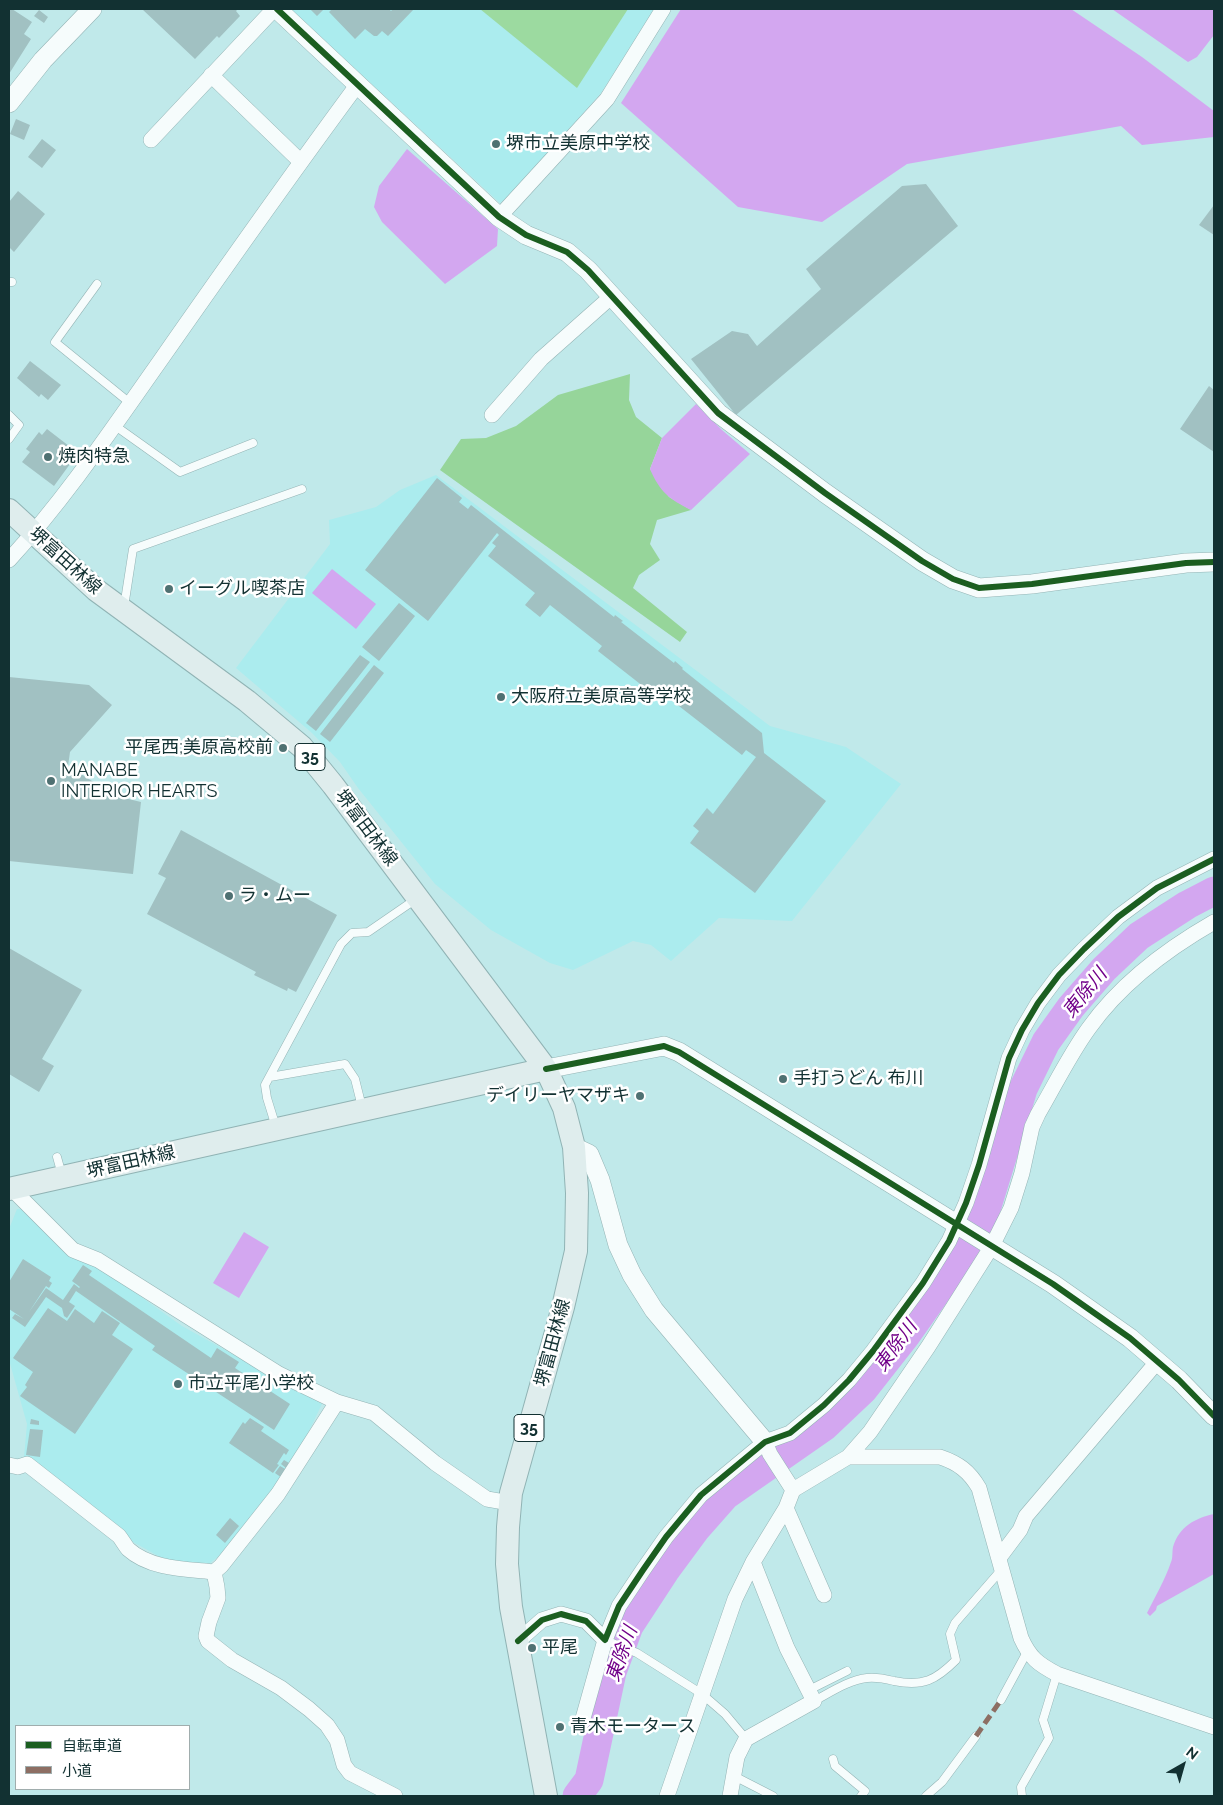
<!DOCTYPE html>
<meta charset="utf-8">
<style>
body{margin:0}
#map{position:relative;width:1223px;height:1805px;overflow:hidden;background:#c0e9ea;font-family:Raleway,"Noto Sans JP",sans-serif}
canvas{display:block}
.frame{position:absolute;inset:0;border:10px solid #123132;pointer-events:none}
.legend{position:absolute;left:15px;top:1725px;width:175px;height:65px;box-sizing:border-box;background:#fff;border:1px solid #a0adad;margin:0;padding:6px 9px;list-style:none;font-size:15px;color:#123132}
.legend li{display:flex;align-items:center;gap:10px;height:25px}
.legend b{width:25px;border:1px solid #a0adad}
.north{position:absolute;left:1158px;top:1740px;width:50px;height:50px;-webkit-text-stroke:4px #fff;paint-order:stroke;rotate:38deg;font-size:14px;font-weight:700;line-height:20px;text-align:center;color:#123132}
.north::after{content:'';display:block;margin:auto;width:18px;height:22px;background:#123132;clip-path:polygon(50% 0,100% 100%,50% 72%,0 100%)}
</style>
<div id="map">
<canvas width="1223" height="1805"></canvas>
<div class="frame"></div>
<ul class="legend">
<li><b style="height:6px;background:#1b5e20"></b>自転車道</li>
<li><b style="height:6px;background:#8d6e63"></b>小道</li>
</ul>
<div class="north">N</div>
</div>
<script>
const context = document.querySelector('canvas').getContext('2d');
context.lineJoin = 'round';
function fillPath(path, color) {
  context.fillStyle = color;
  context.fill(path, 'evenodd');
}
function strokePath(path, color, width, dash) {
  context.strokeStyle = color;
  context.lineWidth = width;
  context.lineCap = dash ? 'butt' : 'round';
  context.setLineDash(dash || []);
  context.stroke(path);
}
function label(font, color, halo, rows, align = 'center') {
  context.font = font + ' Raleway,"Noto Sans JP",sans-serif';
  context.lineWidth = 5;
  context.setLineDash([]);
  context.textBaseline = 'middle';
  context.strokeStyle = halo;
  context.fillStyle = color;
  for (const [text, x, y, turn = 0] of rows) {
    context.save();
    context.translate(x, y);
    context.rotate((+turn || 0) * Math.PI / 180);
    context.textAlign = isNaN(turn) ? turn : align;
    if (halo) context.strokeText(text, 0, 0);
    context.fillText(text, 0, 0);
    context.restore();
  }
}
fillPath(new Path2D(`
 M 291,9 L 654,9 L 601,93 L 510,195 L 500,203 Z
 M 436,475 L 770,726 L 846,747 L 901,784 L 792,921 L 719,918 L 671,961 L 651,945 L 633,941 L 573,970 L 550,963 L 491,930 L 435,884 L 358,788 L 340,762 L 312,733 L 236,668 L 330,544 L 329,520 L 376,507 L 400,490 Z
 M 17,1209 L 23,1209 L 102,1269 L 182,1326 L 322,1404 L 295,1460 L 224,1552 L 210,1563 L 180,1562 L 160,1557 L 133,1542 L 43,1469 L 24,1457 L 27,1424 L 9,1360 L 9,1229 Z`), '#abecee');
fillPath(new Path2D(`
 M 480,9 L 628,9 L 577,88 Z`), '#9cdaa0');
fillPath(new Path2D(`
 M 630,374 L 629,400 L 636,417 L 662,438 L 650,469 L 669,497 L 691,510 L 657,520 L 650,544 L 660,560 L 639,575 L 633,588 L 687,632 L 680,642 L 440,470 L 461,439 L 486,438 L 516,426 L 558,395 Z`), '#96d59a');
fillPath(new Path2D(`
 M 681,9 L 1071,9 L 1142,57 L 1214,111 L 1214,137 L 1142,145 L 1121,126 L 907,164 L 822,222 L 738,207 L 621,103 Z
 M 1112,9 L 1214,9 L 1214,35 L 1197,57 L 1188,62 Z
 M 407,149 L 498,229 L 497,246 L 445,284 L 382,222 L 374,207 L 379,186 Z
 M 696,404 L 722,430 L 750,454 L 691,510 C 669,499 660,492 650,469 L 662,438 Z
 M 332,569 L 376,604 L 356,629 L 312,593 Z
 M 244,1232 L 269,1247 L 239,1298 L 213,1283 Z
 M 1214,1514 L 1214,1574 L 1157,1606 L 1156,1610 L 1150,1616 L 1147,1613 C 1155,1597 1165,1580 1171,1562 C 1173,1558 1172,1552 1173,1547 C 1179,1527 1195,1518 1214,1514 Z`), '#d3a7f0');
strokePath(new Path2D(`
 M 577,1796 L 589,1780 L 612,1672 L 629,1626 L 665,1571 L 696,1529 L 726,1495 L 825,1426 L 863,1390 L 907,1334 L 965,1252 L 984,1216 L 1023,1089 L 1046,1042 L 1071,1007 L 1104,969 L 1139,936 L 1187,905 L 1214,891`), '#d3a7f0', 29);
fillPath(new Path2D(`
 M 9,9 L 12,9 L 32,22 L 24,34 L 31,39 L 9,74 Z
 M 142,9 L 238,9 L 236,11 L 240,16 L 219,38 L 217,36 L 195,59 Z
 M 310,9 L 324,9 L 317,16 Z
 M 332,9 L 389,9 L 391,11 L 393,9 L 414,9 L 388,36 L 382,31 L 377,36 L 374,36 L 365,29 L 355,39 L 329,12 Z
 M 39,10 L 48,17 L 44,23 L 34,16 Z
 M 16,119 L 30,125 L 24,140 L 10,134 Z
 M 42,139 L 56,150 L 42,168 L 28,157 Z
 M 926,184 L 958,226 L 736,415 L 691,359 L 732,331 L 748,334 L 757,346 L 821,289 L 806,269 L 902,186 Z
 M 18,191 L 45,214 L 14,252 L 9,247 L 9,202 Z
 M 1214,205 L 1214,235 L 1199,225 Z
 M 30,361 L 61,385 L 48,400 L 41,394 L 39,397 L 17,378 Z
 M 1209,386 L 1214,390 L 1214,452 L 1180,429 Z
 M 47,429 L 78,453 L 54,486 L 22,462 L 30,452 L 26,449 L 39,432 L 42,435 Z
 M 437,478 L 462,498 L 459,502 L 468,509 L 471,505 L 614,617 L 615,615 L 623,621 L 621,622 L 674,663 L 675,661 L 683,668 L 682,669 L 762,733 L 764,753 L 826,801 L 755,893 L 690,843 L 699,831 L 693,826 L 707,808 L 713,814 L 756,757 L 746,750 L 742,755 L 657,689 L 653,694 L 598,651 L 602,646 L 550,605 L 540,617 L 525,605 L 535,593 L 488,556 L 496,546 L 492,543 L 499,535 L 497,533 L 428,621 L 365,570 Z
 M 399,603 L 415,616 L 379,661 L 362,647 Z
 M 360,655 L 370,662 L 316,731 L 306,723 Z
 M 374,665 L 384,673 L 330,742 L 320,734 Z
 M 9,677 L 89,685 L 112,705 L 70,752 L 68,766 L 116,796 L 141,802 L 133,874 L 9,861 Z
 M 181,830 L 337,915 L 296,992 L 288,988 L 287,991 L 254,975 L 256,972 L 147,914 L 166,878 L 158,874 Z
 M 9,948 L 82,990 L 42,1059 L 54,1066 L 39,1092 L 9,1074 Z
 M 23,1259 L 51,1277 L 49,1281 L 52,1283 L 49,1288 L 46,1286 L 29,1312 L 46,1288 L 63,1300 L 74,1284 L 79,1288 L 80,1287 L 72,1281 L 83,1265 L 92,1271 L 89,1275 L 211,1358 L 217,1348 L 239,1362 L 235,1368 L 290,1404 L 274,1430 L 152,1350 L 155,1346 L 76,1291 L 69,1302 L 75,1306 L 67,1318 L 64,1316 L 62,1308 L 46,1297 L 25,1327 L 12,1318 L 15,1314 L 24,1319 L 9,1309 L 9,1282 Z
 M 48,1308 L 67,1321 L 75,1309 L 94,1323 L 102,1311 L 120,1323 L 112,1335 L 133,1349 L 75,1434 L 20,1396 L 27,1387 L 25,1385 L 33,1372 L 13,1358 Z
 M 250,1418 L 264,1427 L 261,1431 L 289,1450 L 286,1455 L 284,1453 L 277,1464 L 279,1465 L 273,1473 L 229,1443 L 243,1422 L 245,1424 Z
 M 31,1419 L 39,1421 L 39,1425 L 30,1424 Z
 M 30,1429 L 43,1430 L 40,1457 L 26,1455 Z
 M 284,1460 L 289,1463 L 286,1468 L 281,1464 Z
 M 280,1466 L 287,1470 L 282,1478 L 275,1473 Z
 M 230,1518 L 239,1526 L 225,1543 L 216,1535 Z`), '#a1c1c2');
const service = new Path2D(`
 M 9,282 L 12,282
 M 97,284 L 55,342 L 130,403
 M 9,415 L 19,425 L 9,439
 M 114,425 L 180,472 L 253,443
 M 124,607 L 133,549 L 302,489
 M 270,1077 L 345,1064 L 355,1079 L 362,1107
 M 276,1127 L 267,1098 L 265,1085 L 341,944 L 352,933 L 368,932 L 416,899
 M 57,1157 L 62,1175
 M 605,1640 L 637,1653 L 702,1694 L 725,1714 L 746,1739
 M 809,1690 L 847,1671
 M 1001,1700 L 1027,1652
 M 814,1701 C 831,1692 849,1680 867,1678 C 876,1677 886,1679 894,1681 C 923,1687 936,1680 956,1660 L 950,1634 L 955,1623 L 1002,1569
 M 833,1759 L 835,1766 L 865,1791 L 861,1796
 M 734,1776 L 773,1796
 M 926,1796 L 942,1782 L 976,1736
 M 1022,1796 L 1021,1787 L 1049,1738 L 1043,1720 L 1057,1674`);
const minor = new Path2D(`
 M 211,75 L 301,162
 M 151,140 L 274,9
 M 499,217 L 607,99 L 663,9
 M 492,415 L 541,359 L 612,296
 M 9,560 C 65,499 112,429 160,361 C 225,268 290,176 358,84
 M 11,1188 L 73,1250 L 98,1260 L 279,1374 L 337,1402 L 374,1413 L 435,1463 L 487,1499 L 510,1503
 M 765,1442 L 770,1454 L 793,1490
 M 848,1457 L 940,1457 C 958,1463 969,1471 979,1488 L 1021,1638 C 1030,1658 1038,1664 1057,1674 L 1214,1727
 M 9,1465 L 18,1467 L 27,1464 L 119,1536 C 122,1540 125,1545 128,1549 C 150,1569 185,1569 214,1572 L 221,1566 L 278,1494 L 337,1402
 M 786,1508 L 824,1595
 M 999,1558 L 1020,1530 L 1026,1516 L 1157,1362
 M 214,1572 L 217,1587 L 218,1598 L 209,1622 L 206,1636 L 208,1641 L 232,1660 L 281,1688 L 309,1709 L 327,1725 L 337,1740 L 344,1765 L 350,1773 L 395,1796
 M 518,1641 L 542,1620 L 561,1614 L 586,1621 L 605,1640 L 619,1606 L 643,1570 L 666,1537 L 701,1495 L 765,1442 L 790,1433 L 824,1405 L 849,1380 L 873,1351 L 923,1283 L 949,1241 L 966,1203 L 979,1165 L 1009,1058 L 1022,1030 L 1038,1003 L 1059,975 L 1084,949 L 1118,917 L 1157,888 L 1214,859
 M 582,1722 L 605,1640
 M 667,1796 L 735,1599 L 753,1562 L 786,1508 L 793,1490 L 848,1457 L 870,1432 L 928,1347 L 992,1246 L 1011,1208 L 1022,1173 L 1032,1127 L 1038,1114 C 1055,1085 1070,1054 1089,1028 C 1121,983 1167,949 1214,922
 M 730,1796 L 737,1757 L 746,1739 L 814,1701 L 787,1648 L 753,1562`);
const tertiary = new Path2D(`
 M 277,9 L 499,217 L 526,235 L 567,252 L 588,270 L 718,413 L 825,493 L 922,561 L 953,579 L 979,588 L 1032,584 L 1186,563 L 1214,562
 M 9,103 L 43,60 L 92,9
 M 546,1069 L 664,1046 L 679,1052 L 1053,1284 L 1130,1338 L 1179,1380 L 1214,1416
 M 574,1147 L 589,1154 L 600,1180 L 618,1245 L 632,1275 L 654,1310 L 765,1442`);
const primary = new Path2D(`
 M 9,510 L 96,590 L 247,701 L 302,747 L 333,785 L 546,1069 L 564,1108 L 574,1147 L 577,1193 L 576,1251 L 563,1307 L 511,1493 L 508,1527 L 507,1564 L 511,1607 L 546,1796
 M 9,1189 L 546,1069`);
strokePath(service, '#94b4b5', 9);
strokePath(minor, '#94b4b5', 16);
strokePath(tertiary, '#94b4b5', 20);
strokePath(primary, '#90b3b4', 24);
strokePath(service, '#f6fcfc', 8);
strokePath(minor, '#f6fcfc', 15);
strokePath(tertiary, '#f6fcfc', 19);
strokePath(primary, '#dfeded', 22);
strokePath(new Path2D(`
 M 976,1736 L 1001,1700`), '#8d6e63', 5, [10, 5]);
strokePath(new Path2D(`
 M 277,9 L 499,217 L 526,235 L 567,252 L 588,270 L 718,413 L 825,493 L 922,561 L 953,579 L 979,588 L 1032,584 L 1186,563 L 1214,562
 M 546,1069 L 664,1046 L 679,1052 L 1053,1284 L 1130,1338 L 1179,1380 L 1214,1416
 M 518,1641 L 542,1620 L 561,1614 L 586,1621 L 605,1640 L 619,1606 L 643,1570 L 666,1537 L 701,1495 L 765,1442 L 790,1433 L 824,1405 L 849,1380 L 873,1351 L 923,1283 L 949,1241 L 966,1203 L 979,1165 L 1009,1058 L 1022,1030 L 1038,1003 L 1059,975 L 1084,949 L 1118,917 L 1157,888 L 1214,859`), '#1b5e20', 6);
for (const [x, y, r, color] of [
 [496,144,5,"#4f7172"],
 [48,457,5,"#4f7172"],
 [169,589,5,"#4f7172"],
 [501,697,5,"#4f7172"],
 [283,748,5,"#4f7172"],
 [51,781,5,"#4f7172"],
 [229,896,5,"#4f7172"],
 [783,1079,5,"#4f7172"],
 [640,1096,5,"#4f7172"],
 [178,1384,5,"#4f7172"],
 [532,1648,5,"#4f7172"],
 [560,1727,5,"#4f7172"]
]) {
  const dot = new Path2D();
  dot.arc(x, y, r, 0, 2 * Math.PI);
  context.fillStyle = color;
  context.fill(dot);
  strokePath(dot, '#fff', 2);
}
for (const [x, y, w] of [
 [310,757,30],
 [529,1428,30]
]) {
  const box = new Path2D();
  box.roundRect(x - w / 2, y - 13.5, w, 27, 4);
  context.fillStyle = '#fff';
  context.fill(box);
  strokePath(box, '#123132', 1);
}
label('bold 16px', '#123132', null, [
 ["35",310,757],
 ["35",529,1428]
]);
label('18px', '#123132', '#fff', [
 ["堺市立美原中学校",506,144],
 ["焼肉特急",58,457],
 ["イーグル喫茶店",179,589],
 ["大阪府立美原高等学校",511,697],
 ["平尾西;美原高校前",273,748,"right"],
 ["MANABE",61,771],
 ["INTERIOR HEARTS",61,792],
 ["ラ・ムー",239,896],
 ["手打うどん 布川",793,1079],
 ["デイリーヤマザキ",630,1096,"right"],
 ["市立平尾小学校",188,1384],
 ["平尾",542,1648],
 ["青木モータース",570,1727]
], 'left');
label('18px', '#123132', '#fff', [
 ["堺富田林線",65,561,42],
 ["堺富田林線",366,828,53],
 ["堺富田林線",131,1162,-13],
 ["堺富田林線",553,1343,-75]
]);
label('italic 19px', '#710089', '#fff', [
 ["東除川",1085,993,-51],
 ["東除川",896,1346,-54],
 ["東除川",622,1654,-70]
]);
</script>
